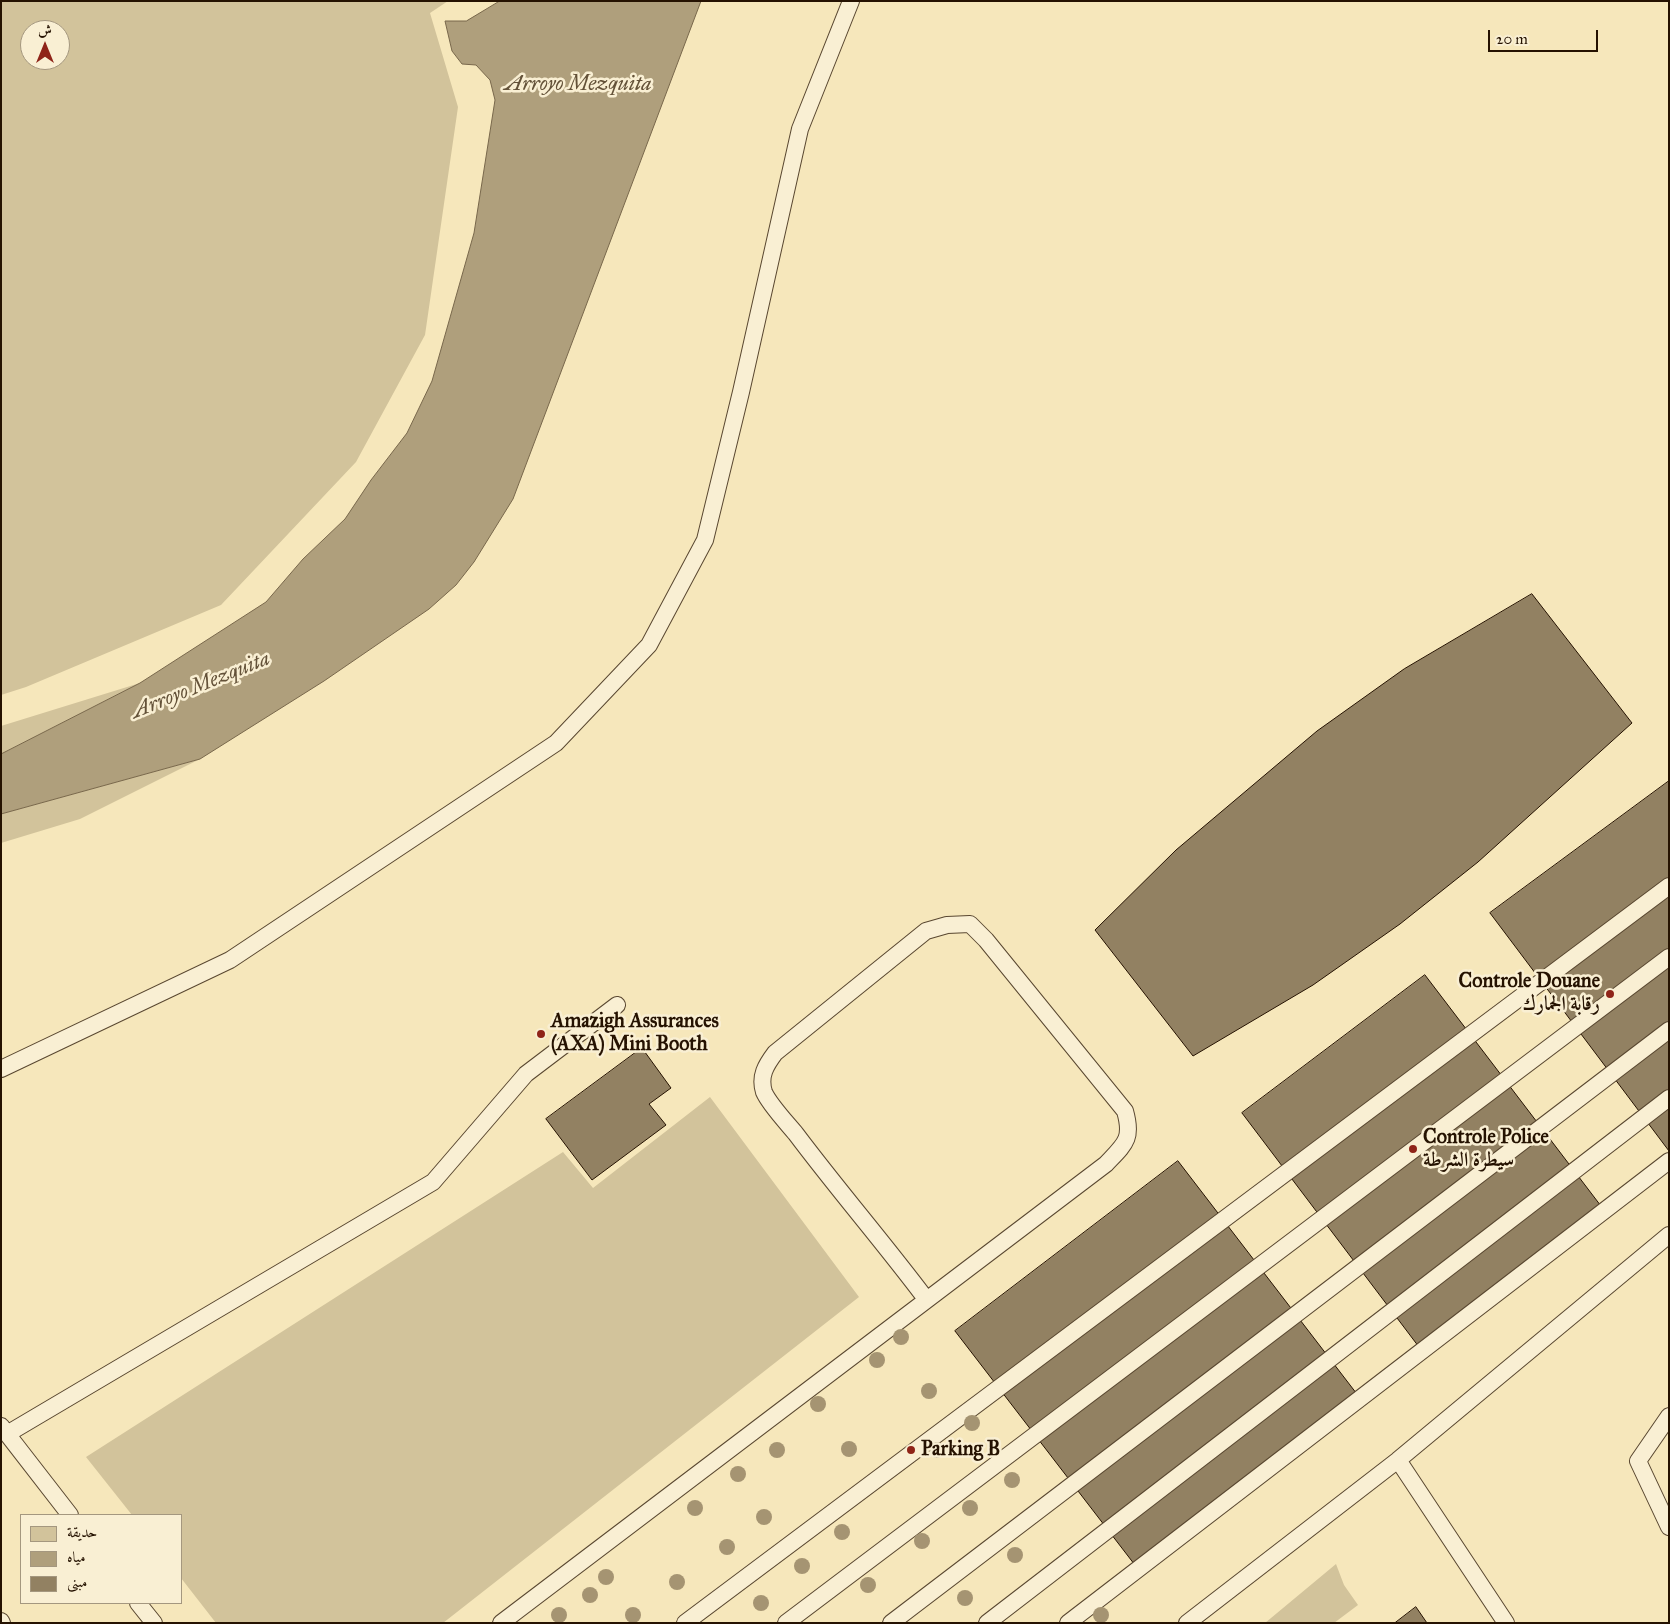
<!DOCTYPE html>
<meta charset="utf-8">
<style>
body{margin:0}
#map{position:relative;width:1670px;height:1624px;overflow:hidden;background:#f6e7bb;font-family:"IM FELL Great Primer",Amiri,serif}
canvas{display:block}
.frame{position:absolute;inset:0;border:2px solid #251201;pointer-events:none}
.legend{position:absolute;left:20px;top:1514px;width:162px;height:90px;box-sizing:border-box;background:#f9efd3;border:1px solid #a4977f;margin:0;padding:6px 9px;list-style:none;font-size:15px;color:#251201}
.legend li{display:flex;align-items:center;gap:10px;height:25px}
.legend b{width:25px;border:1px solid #a4977f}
.north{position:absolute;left:20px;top:20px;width:50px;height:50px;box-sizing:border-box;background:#f9efd3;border:1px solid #a4977f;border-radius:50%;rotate:0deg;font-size:14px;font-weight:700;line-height:20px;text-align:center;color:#251201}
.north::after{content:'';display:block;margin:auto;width:18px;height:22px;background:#8f2418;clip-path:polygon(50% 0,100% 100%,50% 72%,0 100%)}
.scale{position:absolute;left:1488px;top:30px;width:110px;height:22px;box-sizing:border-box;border:2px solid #251201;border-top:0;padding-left:6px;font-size:15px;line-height:18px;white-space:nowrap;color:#251201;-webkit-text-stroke:4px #f9efd3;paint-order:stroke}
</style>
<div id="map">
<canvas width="1670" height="1624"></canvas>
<div class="frame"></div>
<ul class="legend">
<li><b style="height:14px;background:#d2c39b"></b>حديقة</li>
<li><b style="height:14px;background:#af9f7c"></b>مياه</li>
<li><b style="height:14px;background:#928162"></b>مبنى</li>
</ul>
<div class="north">ش</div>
<div class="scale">20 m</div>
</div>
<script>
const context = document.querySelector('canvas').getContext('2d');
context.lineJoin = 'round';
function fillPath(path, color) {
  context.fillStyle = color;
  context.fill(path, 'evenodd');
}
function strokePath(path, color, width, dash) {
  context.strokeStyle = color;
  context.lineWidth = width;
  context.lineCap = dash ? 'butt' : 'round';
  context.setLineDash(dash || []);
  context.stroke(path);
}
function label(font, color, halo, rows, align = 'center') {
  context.font = font + ' "IM FELL Great Primer",Amiri,serif';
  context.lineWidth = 5;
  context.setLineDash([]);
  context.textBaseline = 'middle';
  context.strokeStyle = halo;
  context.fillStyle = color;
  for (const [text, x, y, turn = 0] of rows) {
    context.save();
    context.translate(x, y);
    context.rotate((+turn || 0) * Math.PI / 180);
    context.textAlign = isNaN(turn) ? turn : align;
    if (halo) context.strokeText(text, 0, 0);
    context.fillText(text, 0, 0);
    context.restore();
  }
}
fillPath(new Path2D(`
 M 1,1 L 448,1 L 430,13 L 458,107 L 425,335 L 356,462 L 221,605 L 26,687 L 1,695 ZM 30,30 L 60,30 L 60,60 L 30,60 Z
 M 140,683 L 1,754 L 1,726 Z
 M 200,759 L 80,819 L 1,843 L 1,814 Z
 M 710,1097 L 859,1297 L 443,1623 L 216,1623 L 181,1578 L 181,1515 L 132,1515 L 86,1457 L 563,1152 L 593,1188 Z
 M 1336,1564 L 1344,1585 L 1358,1605 L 1334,1623 L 1265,1623 Z`), '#d2c39b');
const water = new Path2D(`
 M 500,1 L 701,1 L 513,499 L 474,562 L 456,585 L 429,609 L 324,681 L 200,759 L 1,814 L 1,754 L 140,683 L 266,602 L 303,559 L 345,519 L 371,480 L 407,433 L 432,381 L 474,233 L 495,100 L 490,80 L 476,65 L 462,64 L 452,51 L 445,21 L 466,21 Z`);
fillPath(water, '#af9f7c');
strokePath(water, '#78674b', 1);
const building = new Path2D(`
 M 1532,594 L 1632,723 L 1478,862 L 1400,924 L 1313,985 L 1193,1056 L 1095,930 L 1176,850 L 1317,731 L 1404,669 Z
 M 1669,781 L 1669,1151 L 1490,913 Z
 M 1425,975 L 1604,1210 L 1422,1351 L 1242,1113 Z
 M 642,1048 L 671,1088 L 649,1104 L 666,1125 L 592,1180 L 546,1119 Z
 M 1178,1161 L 1360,1398 L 1138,1569 L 955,1331 Z
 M 1416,1607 L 1427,1623 L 1395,1623 Z`);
fillPath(building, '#928162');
strokePath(building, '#251201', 1);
const service = new Path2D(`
 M 1,1069 L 230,960 L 556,743 L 649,645 L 705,540 L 741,392 L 800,129 L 851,1
 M 1669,1416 L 1638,1461 L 1669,1527
 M 1,1426 L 70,1515
 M 7,1434 L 433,1182 L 526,1074 L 617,1005
 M 1398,1460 L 1506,1623
 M 138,1603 L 154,1623
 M 1,1621 L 2,1623
 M 501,1623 L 1106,1164 C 1125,1144 1133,1139 1125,1111 L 986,940 L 970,924 L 947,925 L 926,931 L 775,1053 C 766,1065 759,1076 764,1092 C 769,1104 787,1123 796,1134 C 838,1190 884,1243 926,1299
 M 685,1623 L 1669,886
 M 786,1623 L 1669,957
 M 891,1623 L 1669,1030
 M 987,1623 L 1669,1098
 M 1068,1623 L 1669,1161
 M 1187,1623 L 1398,1460 L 1669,1235`);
strokePath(service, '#594730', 18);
strokePath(service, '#f9efd3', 16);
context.fillStyle = '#a59472';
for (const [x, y] of [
 [901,1337],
 [877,1360],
 [929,1391],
 [818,1404],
 [972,1423],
 [849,1449],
 [777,1450],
 [937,1450],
 [738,1474],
 [1012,1480],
 [695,1508],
 [970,1508],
 [764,1517],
 [842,1532],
 [922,1541],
 [727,1547],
 [1015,1555],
 [802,1566],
 [606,1577],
 [677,1582],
 [868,1585],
 [590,1595],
 [965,1598],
 [761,1603],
 [559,1615],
 [633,1615],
 [1101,1615]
]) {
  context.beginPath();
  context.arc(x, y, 8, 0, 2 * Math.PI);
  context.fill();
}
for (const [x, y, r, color] of [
 [1610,994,5,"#8f2418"],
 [541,1034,5,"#8f2418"],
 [1413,1149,5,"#8f2418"],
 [911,1450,5,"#8f2418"]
]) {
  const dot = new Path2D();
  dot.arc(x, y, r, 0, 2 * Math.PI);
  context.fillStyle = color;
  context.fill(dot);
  strokePath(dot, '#f9efd3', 2);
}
label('bold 20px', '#251201', '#f9efd3', [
 ["Controle Douane",1600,982,"right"],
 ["رقابة الجمارك",1600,1005,"right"],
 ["Amazigh Assurances",551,1022],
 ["(AXA) Mini Booth",551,1045],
 ["Controle Police",1423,1138],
 ["سيطرة الشرطة",1423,1161],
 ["Parking B",921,1450]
], 'left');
label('italic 21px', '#635138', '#f9efd3', [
 ["Arroyo Mezquita",578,85],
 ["Arroyo Mezquita",201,686,-22]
]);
</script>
